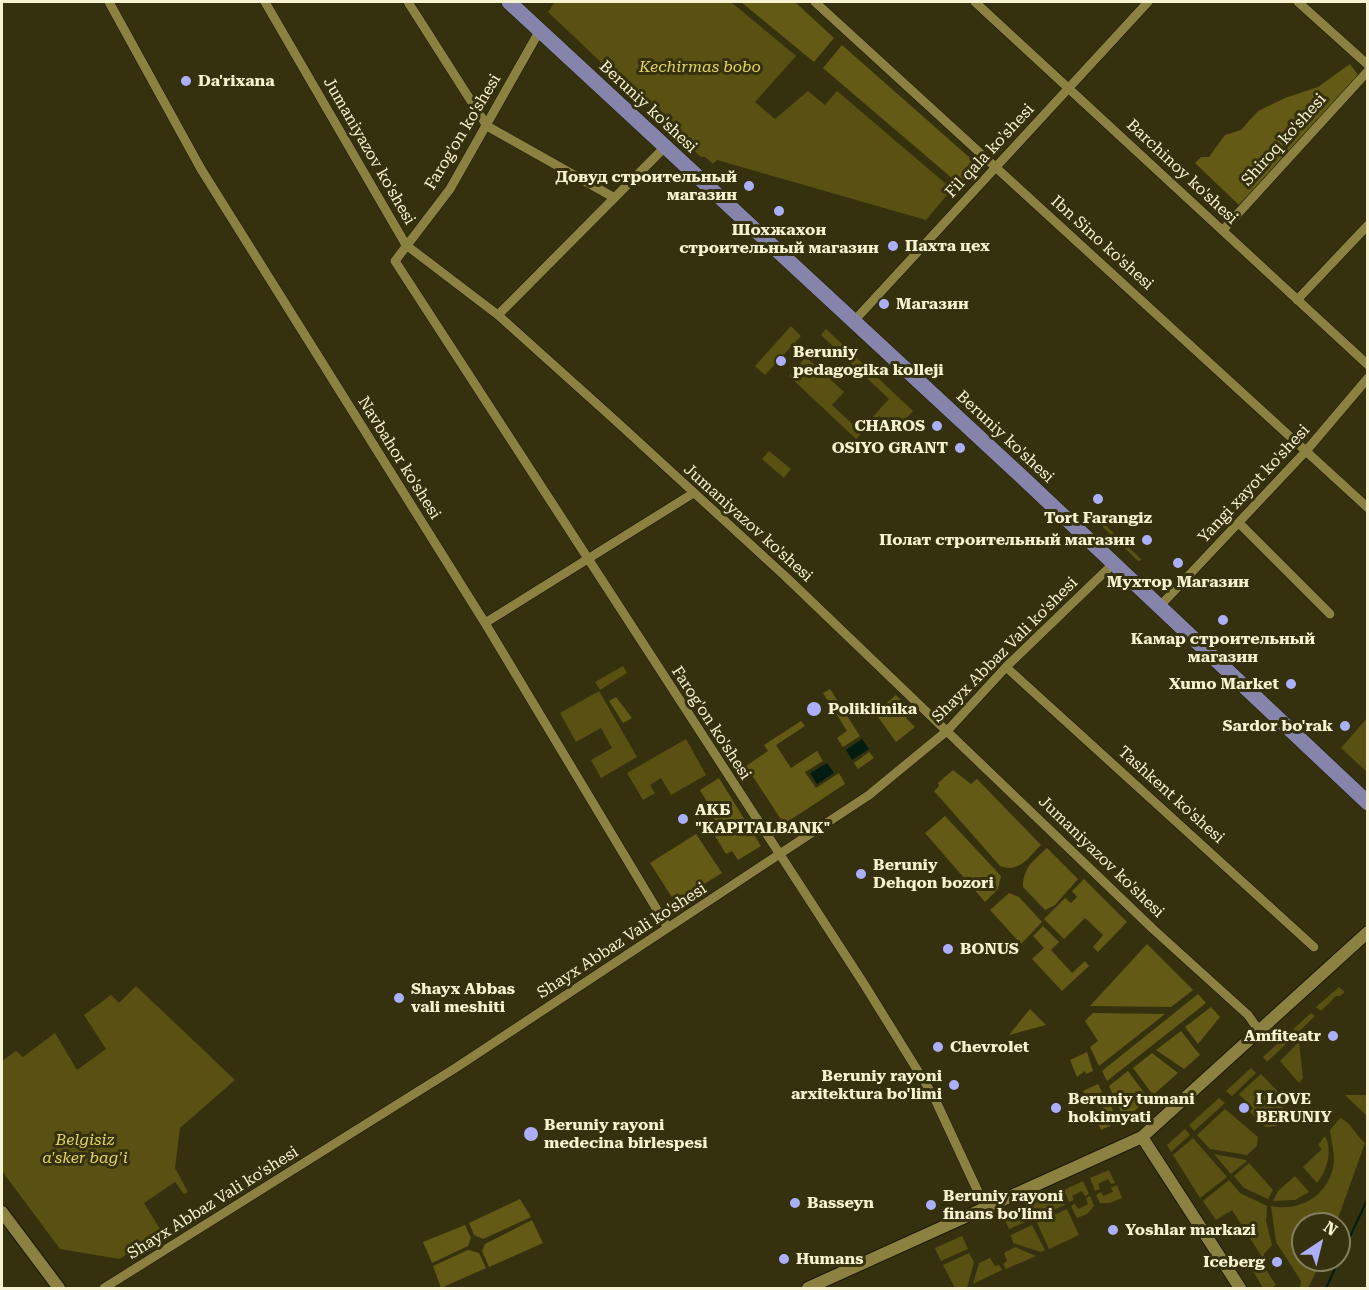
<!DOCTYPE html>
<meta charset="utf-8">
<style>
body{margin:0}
#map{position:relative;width:1369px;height:1290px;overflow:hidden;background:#35310e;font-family:"Roboto Serif",serif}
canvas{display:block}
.frame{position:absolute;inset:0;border:3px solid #f7f3d2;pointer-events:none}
.north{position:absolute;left:1291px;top:1212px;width:60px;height:60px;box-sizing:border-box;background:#35310e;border:2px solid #837f5c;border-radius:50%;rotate:35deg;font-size:16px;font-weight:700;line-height:24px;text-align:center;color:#f7f3d2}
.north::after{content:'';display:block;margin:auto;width:21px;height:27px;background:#acaffb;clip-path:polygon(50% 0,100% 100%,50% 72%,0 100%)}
</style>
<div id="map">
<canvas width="1369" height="1290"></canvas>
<div class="frame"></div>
<div class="north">N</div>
</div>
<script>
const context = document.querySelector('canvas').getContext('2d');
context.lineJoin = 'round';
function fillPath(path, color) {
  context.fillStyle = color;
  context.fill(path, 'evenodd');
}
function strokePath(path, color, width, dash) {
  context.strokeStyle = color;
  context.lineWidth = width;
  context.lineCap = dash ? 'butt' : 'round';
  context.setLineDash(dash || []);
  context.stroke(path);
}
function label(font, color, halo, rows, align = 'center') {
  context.font = font + ' "Roboto Serif",serif';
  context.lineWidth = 6;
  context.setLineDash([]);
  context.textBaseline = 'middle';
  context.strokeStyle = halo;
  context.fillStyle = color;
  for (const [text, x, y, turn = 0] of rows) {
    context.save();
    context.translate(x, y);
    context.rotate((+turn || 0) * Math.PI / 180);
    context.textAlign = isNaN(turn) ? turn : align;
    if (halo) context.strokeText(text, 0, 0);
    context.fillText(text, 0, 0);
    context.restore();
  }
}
fillPath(new Path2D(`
 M 555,2 L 731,2 L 796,56 L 755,102 L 775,119 L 808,91 L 825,105 L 837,91 L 952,189 L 926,220 L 717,160 L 713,164 L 705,157 L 701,157 L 548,12 Z
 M 791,326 L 801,336 L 765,375 L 755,366 Z
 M 826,329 L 913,411 L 895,431 L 879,416 L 856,439 L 789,376 L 806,357 L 844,392 L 832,405 L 860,431 L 889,399 L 821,335 Z
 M 769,451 L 791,469 L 784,478 L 762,459 Z
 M 1104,524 L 1142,560 L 1138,561 L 1103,527 Z
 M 623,666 L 627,673 L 600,690 L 595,682 Z
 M 599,691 L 637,757 L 601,778 L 591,760 L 612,748 L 601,728 L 576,742 L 560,713 Z
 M 1367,718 L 1367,772 L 1341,748 Z
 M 686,739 L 706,775 L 671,795 L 661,778 L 650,785 L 655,793 L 643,800 L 627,773 Z
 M 136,986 L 235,1080 L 180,1128 L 175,1168 L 188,1192 L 184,1194 L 175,1182 L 144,1203 L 160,1229 L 120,1259 L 60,1249 L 2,1171 L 2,1061 L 16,1051 L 23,1057 L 55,1033 L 77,1070 L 106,1049 L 84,1015 L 111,995 L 119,1003 Z
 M 1339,987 L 1345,992 L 1340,996 L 1336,996 L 1321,1011 L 1316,1007 Z
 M 1311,1013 L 1315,1016 L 1267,1062 L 1263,1057 Z
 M 1299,1042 L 1303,1078 L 1299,1083 L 1280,1061 Z
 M 1251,1068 L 1256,1073 L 1232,1096 L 1226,1091 Z
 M 1261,1074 L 1288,1102 L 1283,1108 L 1287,1115 L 1276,1126 L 1266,1127 L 1250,1112 L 1253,1108 L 1239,1094 Z
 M 1345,1095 L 1367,1095 L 1367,1116 Z
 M 1219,1098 L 1225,1103 L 1194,1131 L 1189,1125 Z
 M 1225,1109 L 1258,1137 L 1257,1146 L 1247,1155 L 1210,1149 L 1197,1135 Z
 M 1340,1118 C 1352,1123 1355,1135 1365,1143 L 1336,1224 L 1303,1224 L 1303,1260 L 1322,1260 L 1308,1288 L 1300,1288 L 1301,1281 L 1276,1242 L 1271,1206 C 1302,1213 1333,1192 1334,1159 C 1334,1150 1331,1139 1330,1130 Z
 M 1185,1129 L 1190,1135 L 1171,1152 L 1167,1145 Z
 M 1325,1136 C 1333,1152 1327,1170 1317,1183 L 1303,1167 L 1322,1149 L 1318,1145 Z
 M 1193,1138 L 1227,1177 L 1200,1198 L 1173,1155 Z
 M 1214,1154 L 1246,1160 L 1247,1161 L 1231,1174 Z
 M 1249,1163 L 1273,1190 L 1268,1199 L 1244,1188 L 1234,1176 Z
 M 1109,1170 L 1115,1183 L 1111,1184 L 1108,1179 L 1098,1184 L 1100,1189 L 1095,1191 L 1090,1178 Z
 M 1295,1176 L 1309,1192 L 1295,1200 L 1273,1201 L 1278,1191 Z
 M 1229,1180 L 1240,1193 L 1267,1206 L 1266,1221 L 1272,1245 L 1264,1254 L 1262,1264 L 1276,1285 L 1272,1288 L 1263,1288 L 1250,1266 L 1262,1257 L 1232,1210 L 1216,1220 L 1203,1201 Z
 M 1083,1181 L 1089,1194 L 1085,1196 L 1082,1191 L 1072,1196 L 1074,1200 L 1069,1202 L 1064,1190 Z
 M 1117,1185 L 1122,1198 L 1110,1203 L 1100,1203 L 1096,1195 L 1101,1192 L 1103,1196 L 1113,1192 L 1111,1188 Z
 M 1059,1192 L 1065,1205 L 1035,1218 L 1029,1206 Z
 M 1090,1196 L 1094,1206 L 1087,1214 L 1077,1218 L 1071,1206 L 1075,1204 L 1078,1209 L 1088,1204 L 1086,1198 Z
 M 1025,1207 L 1030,1220 L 1009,1229 L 1003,1216 Z
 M 1067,1209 L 1079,1235 L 1049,1249 L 1037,1223 Z
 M 1032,1225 L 1045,1250 L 1041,1252 L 1013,1243 L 1011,1235 Z
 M 962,1236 L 968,1249 L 941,1261 L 935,1248 Z
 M 1015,1247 L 1036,1256 L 1006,1269 L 1003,1264 L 1007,1261 L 1004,1253 Z
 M 969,1253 L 974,1262 L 967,1288 L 955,1288 L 943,1265 Z
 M 990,1258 L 995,1266 L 999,1265 L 1002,1270 L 973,1284 L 979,1263 Z`), '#595112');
fillPath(new Path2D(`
 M 741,2 L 795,2 L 834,38 L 814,62 Z
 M 842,45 L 978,165 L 960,185 L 823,68 Z
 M 1350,64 L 1358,75 L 1239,205 L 1195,163 L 1201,157 L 1209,157 L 1225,135 L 1241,130 L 1258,111 L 1285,98 L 1318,87 Z
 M 830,689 L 860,736 L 843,747 L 837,738 L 847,731 L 823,693 Z
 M 896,695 L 912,712 L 906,718 L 915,727 L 896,742 L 875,713 Z
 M 616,697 L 632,718 L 623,723 L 609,701 Z
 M 801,721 L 805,726 L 776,745 L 791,768 L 817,751 L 823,761 L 805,772 L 816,788 L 839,773 L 845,784 L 784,824 L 746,766 L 768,751 L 764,745 Z
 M 869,752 L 874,758 L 858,769 L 854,763 Z
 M 953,770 L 971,784 L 977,779 L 1041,845 C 1028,858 1019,873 1000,866 L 934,791 L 939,786 L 938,783 Z
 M 719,778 L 761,846 L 738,860 L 732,851 L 726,854 L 707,823 L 716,817 L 700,790 Z
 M 945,816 L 1001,876 L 998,889 L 985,902 L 925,833 Z
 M 696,834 L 722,873 L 675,902 L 650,863 Z
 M 1047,848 L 1078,879 L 1055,905 L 1045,910 L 1023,887 C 1023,868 1033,861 1047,848 Z
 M 1084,879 L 1127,922 L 1098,952 L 1093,947 L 1103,935 L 1085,918 L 1064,939 L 1044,919 L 1065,898 L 1071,903 L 1077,897 L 1072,891 Z
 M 1009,893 L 1019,897 L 1042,922 L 1021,944 L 990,910 Z
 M 1043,926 L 1059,942 L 1051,950 L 1072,973 L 1085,961 L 1089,966 L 1062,991 L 1032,959 L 1044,948 L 1033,936 Z
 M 1147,944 L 1193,990 L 1171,1007 L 1090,1006 Z
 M 1198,994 L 1206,1003 L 1107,1081 L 1102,1071 Z
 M 1211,1007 L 1220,1017 L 1198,1044 L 1185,1027 Z
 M 1030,1009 L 1046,1025 L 1009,1035 Z
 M 1093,1013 L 1165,1014 L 1099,1066 L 1090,1047 L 1098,1041 L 1085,1021 Z
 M 1181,1031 L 1200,1055 L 1184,1069 L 1156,1050 Z
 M 1087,1052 L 1093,1071 L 1086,1074 L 1085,1071 L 1077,1077 L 1070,1060 Z
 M 1152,1053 L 1178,1073 L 1153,1095 L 1133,1068 Z
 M 1128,1071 L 1148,1098 L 1125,1120 L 1109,1086 Z
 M 1098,1084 L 1102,1092 L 1087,1099 L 1083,1091 Z
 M 1110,1104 L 1118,1122 L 1101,1130 L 1093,1113 L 1100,1110 L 1105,1122 L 1108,1120 L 1103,1107 Z
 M 520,1199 L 531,1217 L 483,1239 L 474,1235 L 469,1223 Z
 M 532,1220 L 543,1243 L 489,1267 L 482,1251 L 485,1244 Z
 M 465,1225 L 471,1238 L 468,1246 L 432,1263 L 423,1242 Z
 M 468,1250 L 479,1253 L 486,1268 L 441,1288 L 433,1266 Z`), '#635a16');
fillPath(new Path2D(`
 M 862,739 L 869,749 L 852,760 L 846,750 Z
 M 827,763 L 834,773 L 817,784 L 810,773 Z`), '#011d11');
strokePath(new Path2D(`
 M 1326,1288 L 1368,1198`), '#011d11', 2);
const minor = new Path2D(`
 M 109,2 L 201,169 L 485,623 L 668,928
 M 265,2 L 406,245 L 498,315 L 617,422 L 786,577 L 1153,929 L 1248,1015 L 1260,1032
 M 408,2 L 487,126 L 613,197
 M 815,2 L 1368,508
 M 975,2 L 1368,365
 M 1298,2 L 1368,65
 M 540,30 L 450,189 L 395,261 L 864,984 L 934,1097 L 986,1209
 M 1223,230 L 1368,71
 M 1297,300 L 1368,225
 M 498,315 L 665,147
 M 854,321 L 1148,2
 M 1239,523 L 1330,614
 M 1159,607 L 1306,451 L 1368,378
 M 485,623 L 692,494
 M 1006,667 L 1314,947
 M 104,1288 L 457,1067 L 869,795 L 948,730 L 1006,667 L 1114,563`);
const tertiary = new Path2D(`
 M 1142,1137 L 1240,1288
 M 2,1212 L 59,1288
 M 808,1288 L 1142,1137 L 1368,932`);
const primary = new Path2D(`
 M 509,2 L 1021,476 L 1368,803`);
strokePath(minor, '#1b1805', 10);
strokePath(tertiary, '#1b1805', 14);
strokePath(primary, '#1b1805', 16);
strokePath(minor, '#8b8241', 9);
strokePath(tertiary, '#8b8241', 12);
strokePath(primary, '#8784ab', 15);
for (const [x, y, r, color] of [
 [186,81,6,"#acaffb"],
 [749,186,6,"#acaffb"],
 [779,211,6,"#acaffb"],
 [893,246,6,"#acaffb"],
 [884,304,6,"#acaffb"],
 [781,361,6,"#acaffb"],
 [937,426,6,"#acaffb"],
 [960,448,6,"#acaffb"],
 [1098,499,6,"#acaffb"],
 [1147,540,6,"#acaffb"],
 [1178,563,6,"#acaffb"],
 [1223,620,6,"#acaffb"],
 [1291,684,6,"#acaffb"],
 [814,709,8,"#acaffb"],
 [1345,726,6,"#acaffb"],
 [683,819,6,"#acaffb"],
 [861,874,6,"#acaffb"],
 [948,949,6,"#acaffb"],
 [399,998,6,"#acaffb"],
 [1333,1036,6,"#acaffb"],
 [938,1047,6,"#acaffb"],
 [954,1085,6,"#acaffb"],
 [1056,1108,6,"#acaffb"],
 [1244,1108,6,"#acaffb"],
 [531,1134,8,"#acaffb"],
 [795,1203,6,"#acaffb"],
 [931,1205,6,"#acaffb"],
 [1113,1230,6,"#acaffb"],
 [784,1259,6,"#acaffb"],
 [1277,1262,6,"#acaffb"]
]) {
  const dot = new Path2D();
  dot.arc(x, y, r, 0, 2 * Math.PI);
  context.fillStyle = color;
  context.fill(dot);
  strokePath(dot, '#35310e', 2);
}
label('italic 16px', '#e3d35f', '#35310e', [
 ["Kechirmas bobo",700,67],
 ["Belgisiz",85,1140],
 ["a'sker bag'i",85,1158]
]);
label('bold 16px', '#f7f3d2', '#35310e', [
 ["Da'rixana",198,81],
 ["Довуд строительный",737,177,"right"],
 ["магазин",737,195,"right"],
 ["Шохжахон",779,230,"center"],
 ["строительный магазин",779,248,"center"],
 ["Пахта цех",905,246],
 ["Магазин",896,304],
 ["Beruniy",793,352],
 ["pedagogika kolleji",793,370],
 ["CHAROS",925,426,"right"],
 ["OSIYO GRANT",948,448,"right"],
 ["Tort Farangiz",1098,518,"center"],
 ["Полат строительный магазин",1135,540,"right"],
 ["Мухтор Магазин",1178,582,"center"],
 ["Камар строительный",1223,639,"center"],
 ["магазин",1223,657,"center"],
 ["Xumo Market",1279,684,"right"],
 ["Poliklinika",828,709],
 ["Sardor bo'rak",1333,726,"right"],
 ["АКБ",695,810],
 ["\"KAPITALBANK\"",695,828],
 ["Beruniy",873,865],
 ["Dehqon bozori",873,883],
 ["BONUS",960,949],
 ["Shayx Abbas",411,989],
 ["vali meshiti",411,1007],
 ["Amfiteatr",1321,1036,"right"],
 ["Chevrolet",950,1047],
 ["Beruniy rayoni",942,1076,"right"],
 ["arxitektura bo'limi",942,1094,"right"],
 ["Beruniy tumani",1068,1099],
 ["hokimyati",1068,1117],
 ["I LOVE",1256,1099],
 ["BERUNIY",1256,1117],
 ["Beruniy rayoni",544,1125],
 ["medecina birlespesi",544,1143],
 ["Beruniy rayoni",943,1196],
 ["finans bo'limi",943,1214],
 ["Basseyn",807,1203],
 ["Yoshlar markazi",1125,1230],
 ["Humans",796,1259],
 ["Iceberg",1265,1262,"right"]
], 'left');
label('16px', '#f7f3d2', '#35310e', [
 ["Beruniy ko'shesi",648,107,43],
 ["Farog'on ko'shesi",463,132,-59],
 ["Shiroq ko'shesi",1284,140,-48],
 ["Jumaniyazov ko'shesi",369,151,60],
 ["Fil qala ko'shesi",990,151,-47],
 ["Barchinoy ko'shesi",1182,172,43],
 ["Ibn Sino ko'shesi",1102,243,42],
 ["Beruniy ko'shesi",1005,437,43],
 ["Navbahor ko'shesi",399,458,58],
 ["Yangi xayot ko'shesi",1254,484,-47],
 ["Jumaniyazov ko'shesi",748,523,42],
 ["Shayx Abbaz Vali ko'shesi",1005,650,-45],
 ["Farog'on ko'shesi",711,723,57],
 ["Tashkent ko'shesi",1171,795,42],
 ["Jumaniyazov ko'shesi",1101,857,44],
 ["Shayx Abbaz Vali ko'shesi",622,941,-33],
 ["Shayx Abbaz Vali ko'shesi",213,1203,-32]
]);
</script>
